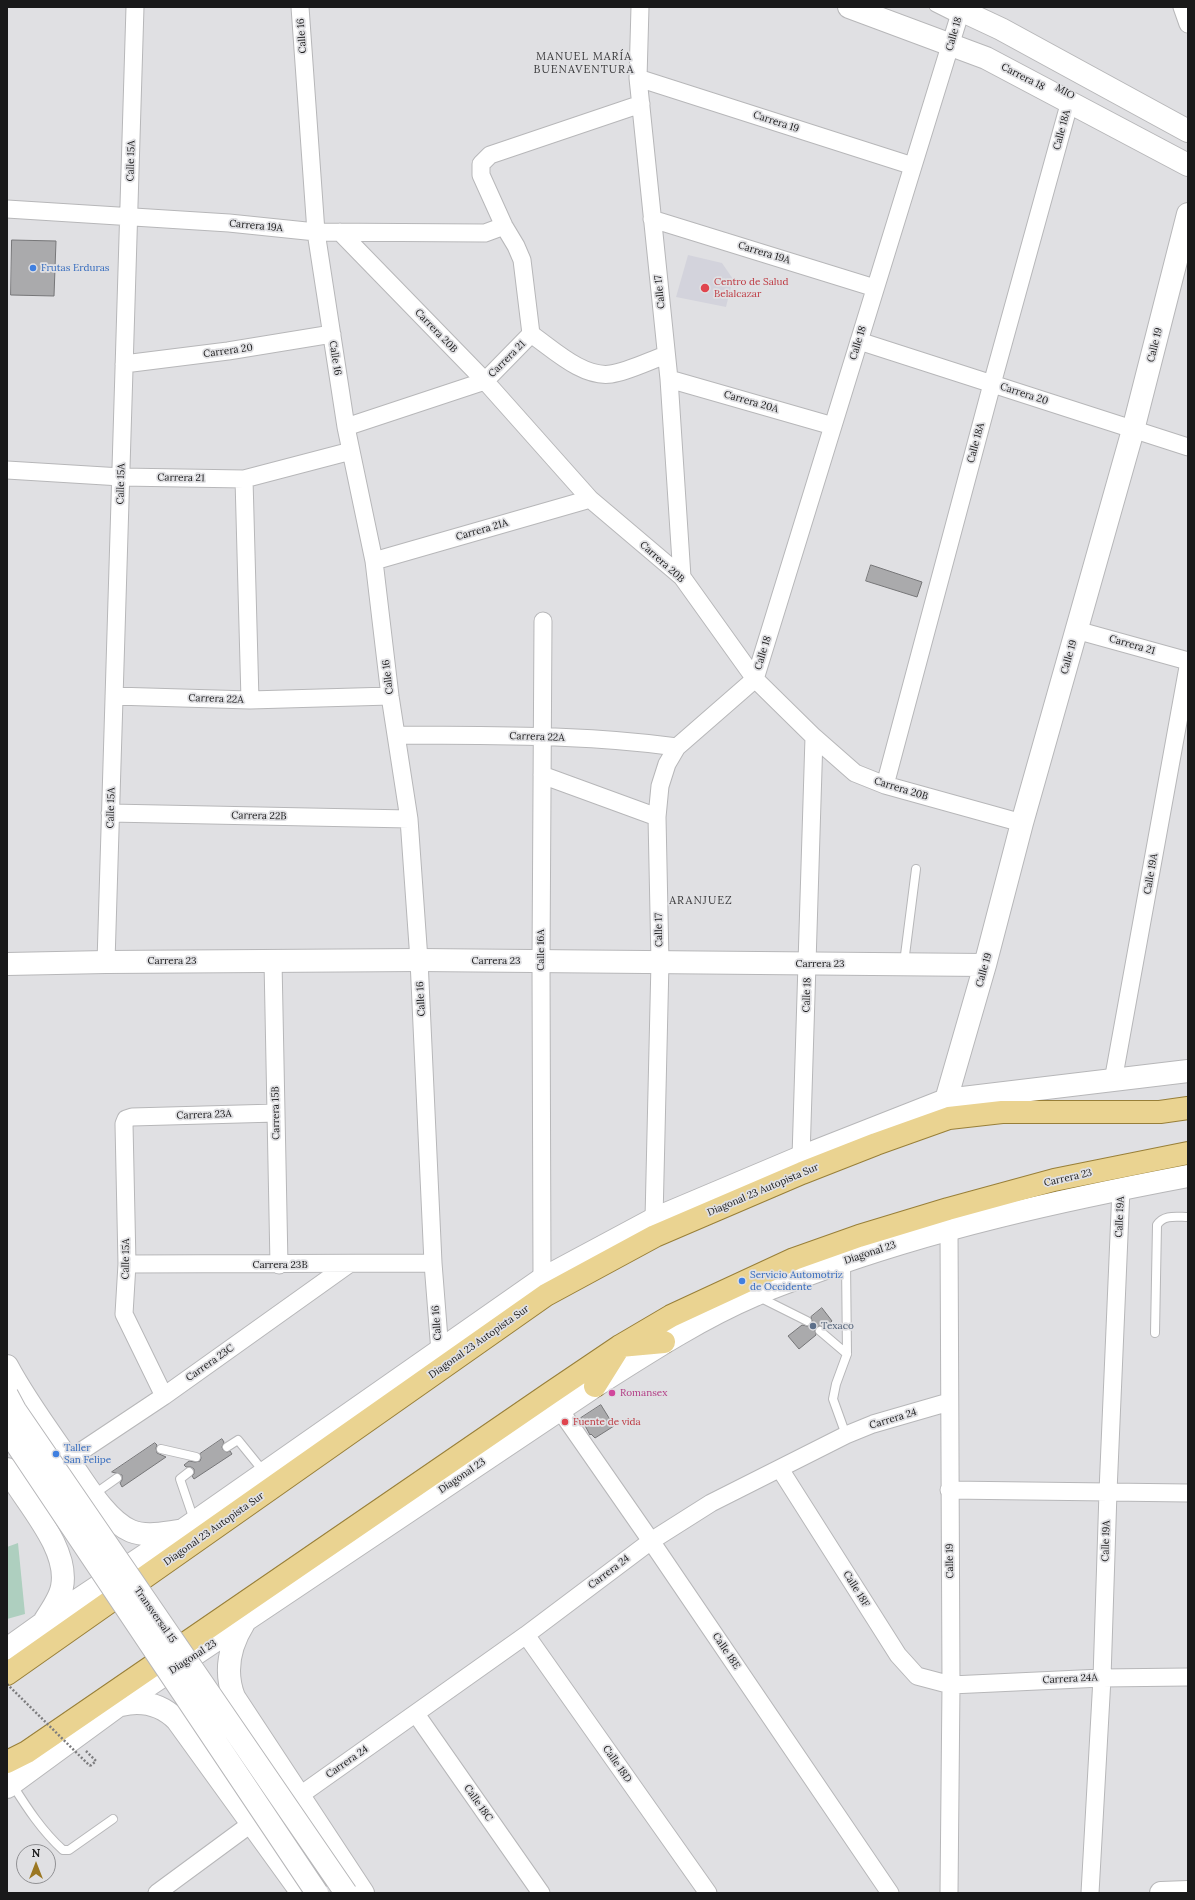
<!DOCTYPE html>
<meta charset="utf-8">
<style>
body{margin:0}
#map{position:relative;width:1195px;height:1900px;overflow:hidden;background:#e0e0e3;font-family:Lora,serif}
canvas{display:block}
.frame{position:absolute;inset:0;border:8px solid #19191a;pointer-events:none}
.north{position:absolute;left:16px;top:1844px;width:40px;height:40px;box-sizing:border-box;background:#e0e0e3;border:1px solid #909093;border-radius:50%;rotate:0deg;font-size:11px;font-weight:700;line-height:16px;text-align:center;color:#19191a}
.north::after{content:'';display:block;margin:auto;width:14px;height:18px;background:#9b7722;clip-path:polygon(50% 0,100% 100%,50% 72%,0 100%)}
</style>
<div id="map">
<canvas width="1195" height="1900"></canvas>
<div class="frame"></div>
<div class="north">N</div>
</div>
<script>
const context = document.querySelector('canvas').getContext('2d');
context.lineJoin = 'round';
function fillPath(path, color) {
  context.fillStyle = color;
  context.fill(path, 'evenodd');
}
function strokePath(path, color, width, dash) {
  context.strokeStyle = color;
  context.lineWidth = width;
  context.lineCap = dash ? 'butt' : 'round';
  context.setLineDash(dash || []);
  context.stroke(path);
}
function label(font, color, halo, rows, align = 'center') {
  context.font = font + ' Lora,serif';
  context.lineWidth = 3.5;
  context.setLineDash([]);
  context.textBaseline = 'middle';
  context.strokeStyle = halo;
  context.fillStyle = color;
  for (const [text, x, y, turn = 0] of rows) {
    context.save();
    context.translate(x, y);
    context.rotate((+turn || 0) * Math.PI / 180);
    context.textAlign = isNaN(turn) ? turn : align;
    if (halo) context.strokeText(text, 0, 0);
    context.fillText(text, 0, 0);
    context.restore();
  }
}
fillPath(new Path2D(`
 M 688,255 L 722,263 L 733,279 L 726,307 L 676,297 Z`), '#d3d3dc');
fillPath(new Path2D(`
 M 18,1543 L 25,1614 L 7,1619 L 7,1547 Z`), '#aecfbf');
const building = new Path2D(`
 M 12,240 L 56,241 L 54,296 L 11,295 Z
 M 871,565 L 922,582 L 917,597 L 866,581 Z
 M 822,1308 L 832,1321 L 825,1328 L 821,1326 L 816,1327 L 815,1330 L 816,1335 L 799,1349 L 788,1336 L 802,1325 L 807,1326 L 810,1325 L 812,1321 L 811,1317 Z
 M 601,1405 L 614,1426 L 595,1438 L 591,1434 L 590,1435 L 581,1418 Z
 M 222,1439 L 224,1442 L 222,1447 L 223,1450 L 227,1452 L 230,1451 L 232,1454 L 194,1479 L 192,1476 L 194,1474 L 194,1469 L 191,1467 L 186,1467 L 184,1465 L 189,1461 L 195,1462 L 200,1461 L 201,1458 L 200,1454 Z
 M 155,1443 L 157,1445 L 156,1448 L 157,1453 L 166,1457 L 122,1487 L 120,1483 L 122,1480 L 122,1475 L 112,1472 Z`);
fillPath(building, '#aaaaac');
strokePath(building, '#767678', 1);
const lane = new Path2D(`
 M 934,7 L 954,17
 M 904,963 L 916,869
 M 759,1297 L 807,1321
 M 820,1331 L 847,1354
 M 1155,1333 L 1157,1225 C 1164,1214 1177,1217 1188,1217
 M 846,1435 L 833,1399 L 836,1384 L 847,1354 L 846,1262
 M 227,1447 L 238,1440 L 264,1472
 M 161,1449 L 196,1457
 M 189,1472 L 180,1479 L 194,1520
 M 93,1495 L 117,1478
 M 12,1784 C 27,1808 42,1831 63,1850 L 69,1850 L 113,1819`);
const street = new Path2D(`
 M 300,7 L 316,232 L 346,427 L 374,561 L 390,696 L 409,819 L 419,960 L 433,1263 L 440,1352
 M 640,7 L 638,78 L 669,379 L 682,577
 M 1182,7 L 1188,24
 M 638,78 L 913,166
 M 7,209 L 229,223 L 316,232 L 485,233 L 504,226
 M 652,219 L 875,288
 M 340,232 L 485,381 L 590,499 L 682,577 L 755,679 L 814,737 L 855,773 L 885,785 L 1022,823
 M 531,334 L 522,260 L 516,246 L 504,226 L 481,175 L 481,164 L 490,155 L 641,104
 M 531,334 C 554,350 583,378 611,374 C 627,372 651,360 666,355
 M 859,341 L 1188,447
 M 124,364 L 228,351 L 332,334
 M 669,379 L 833,426
 M 346,427 L 485,381 L 531,334
 M 7,470 L 121,477 L 244,479 L 351,451
 M 244,479 L 250,700
 M 374,561 L 590,499
 M 1076,630 L 1188,661
 M 114,696 L 250,700 L 390,696
 M 396,735 C 490,736 584,734 677,747
 M 542,775 L 657,817
 M 885,785 L 992,384 L 1070,101
 M 110,813 L 409,819
 M 273,961 L 279,1265
 M 106,962 L 135,7
 M 1113,1081 L 1188,667
 M 801,1157 L 814,737
 M 654,1219 L 660,962 L 657,817 L 660,786 L 667,764 L 677,747 L 755,679 L 958,20 L 959,7
 M 949,1228 L 951,1685 L 949,1893
 M 127,1264 L 433,1263
 M 542,1279 L 541,961 L 543,621
 M 164,1396 L 124,1314 L 127,1264 L 124,1124 L 126,1119 L 132,1117 L 276,1113
 M 560,1410 L 651,1541 L 890,1893
 M 68,1460 L 164,1396 L 349,1264
 M 780,1469 L 898,1655 L 917,1676 L 951,1685 L 1102,1678 L 1188,1677
 M 949,1490 L 1188,1493
 M 526,1635 L 708,1893
 M 416,1714 L 541,1893
 M 299,1796 L 526,1635 L 651,1541 L 711,1503 L 846,1435 L 873,1424 L 949,1402
 M 157,1893 L 252,1823
 M 1090,1893 L 1102,1678 L 1108,1492 L 1121,1189`);
const secondary = new Path2D(`
 M 849,7 L 986,58 L 1188,165
 M 954,7 L 1001,29 L 1188,131
 M 7,964 L 106,962 L 419,960 L 985,965
 M 946,1100 L 985,965 L 1022,823 L 1133,430 L 1188,214
 M 7,1366 C 24,1398 46,1428 67,1458 C 83,1480 105,1520 131,1531 C 146,1537 163,1533 179,1531
 M 7,1469 C 25,1502 70,1548 62,1587 C 60,1598 51,1611 45,1620
 M 244,1623 C 229,1647 224,1671 234,1697 L 363,1893
 M 7,1649 L 42,1624 L 183,1530 L 542,1279 L 654,1219 L 801,1157 L 946,1100 L 1188,1071
 M 121,1705 C 142,1700 161,1704 177,1720 L 302,1893
 M 7,1787 L 119,1705 L 595,1386 C 647,1353 699,1319 755,1295 C 774,1286 793,1280 812,1273 C 934,1228 1061,1200 1188,1176
 M 1161,1893 L 1188,1892`);
const primary = new Path2D(`
 M 595,1386 L 620,1346 L 664,1342
 M 7,1674 L 546,1295 L 655,1236 L 802,1173 L 876,1144 L 949,1118 L 1002,1112 L 1160,1112 L 1188,1108
 M 7,1762 L 27,1752 L 549,1394 L 620,1346 L 671,1316 L 794,1259 L 859,1236 L 948,1209 L 1054,1180 L 1188,1153`);
strokePath(lane, '#b7b7b9', 10);
strokePath(street, '#b7b7b9', 19);
strokePath(secondary, '#b7b7b9', 24);
strokePath(primary, '#987f38', 24);
strokePath(new Path2D(`
 M 86,1751 L 96,1761 L 90,1766`), '#7c7c7e', 2.5, [2, 2]);
strokePath(lane, '#fff', 8);
strokePath(street, '#fff', 17);
strokePath(secondary, '#fff', 22);
strokePath(primary, '#ead391', 22);
const secondaryBridge = new Path2D(`
 M 7,1395 L 15,1410 L 346,1893
 M 7,1430 L 317,1893`);
strokePath(secondaryBridge, '#b7b7b9', 24, []);
strokePath(new Path2D(`
 M 7,1684 L 90,1766`), '#7c7c7e', 2.5, [2, 2]);
strokePath(secondaryBridge, '#fff', 22);
for (const [x, y, r, color] of [
 [33,268,4,"#3f7fe0"],
 [705,288,5,"#e0444e"],
 [742,1281,4,"#3f7fe0"],
 [813,1326,4,"#5c6f8a"],
 [612,1393,4,"#d1479c"],
 [565,1422,4,"#e0444e"],
 [56,1454,4,"#3f7fe0"]
]) {
  const dot = new Path2D();
  dot.arc(x, y, r, 0, 2 * Math.PI);
  context.fillStyle = color;
  context.fill(dot);
  strokePath(dot, '#e0e0e3', 1.5);
}
label('10px', '#19191a', '#e0e0e3', [
 ["Calle 18",954,34,-74],
 ["Calle 16",302,36,-94],
 ["Carrera 18",1023,77,27],
 ["MIO",1065,92,29],
 ["Carrera 19",776,122,18],
 ["Calle 18A",1062,130,-75],
 ["Calle 15A",131,161,-88],
 ["Carrera 19A",256,226,5],
 ["Carrera 19A",764,253,17],
 ["Calle 17",660,292,-96],
 ["Carrera 20B",436,331,46],
 ["Calle 18",858,343,-73],
 ["Calle 19",1155,345,-76],
 ["Carrera 20",228,351,-8],
 ["Calle 16",335,358,81],
 ["Carrera 21",507,359,-45],
 ["Carrera 20",1024,394,18],
 ["Carrera 20A",751,402,16],
 ["Calle 18A",976,443,-75],
 ["Carrera 21",181,478,1],
 ["Calle 15A",121,484,-88],
 ["Carrera 21A",482,530,-16],
 ["Carrera 20B",662,562,42],
 ["Carrera 21",1132,645,16],
 ["Calle 18",763,653,-73],
 ["Calle 19",1069,657,-74],
 ["Calle 16",388,677,-97],
 ["Carrera 22A",216,699,2],
 ["Carrera 22A",537,737,2],
 ["Carrera 20B",901,789,17],
 ["Calle 15A",111,808,-88],
 ["Carrera 22B",259,816,1],
 ["Calle 19A",1151,874,-80],
 ["Calle 17",659,930,-91],
 ["Calle 16A",541,950,-90],
 ["Carrera 23",172,961],
 ["Carrera 23",496,961],
 ["Carrera 23",820,964],
 ["Calle 19",984,970,-74],
 ["Calle 18",807,995,-88],
 ["Calle 16",421,999,-93],
 ["Carrera 15B",276,1113,-91],
 ["Carrera 23A",204,1115,-2],
 ["Carrera 23",1068,1178,-13],
 ["Diagonal 23 Autopista Sur",763,1190,-23],
 ["Calle 19A",1120,1217,-87],
 ["Diagonal 23",870,1253,-18],
 ["Calle 15A",126,1259,-89],
 ["Carrera 23B",280,1265],
 ["Calle 16",437,1323,-94],
 ["Diagonal 23 Autopista Sur",479,1342,-35],
 ["Carrera 23C",210,1363,-35],
 ["Carrera 24",893,1419,-17],
 ["Diagonal 23",462,1476,-34],
 ["Diagonal 23 Autopista Sur",214,1529,-35],
 ["Calle 19A",1106,1541,-88],
 ["Calle 19",950,1561,-91],
 ["Carrera 24",609,1572,-37],
 ["Calle 18F",856,1589,58],
 ["Transversal 15",155,1615,55],
 ["Calle 18E",726,1651,56],
 ["Diagonal 23",193,1657,-33],
 ["Carrera 24A",1070,1679,-3],
 ["Carrera 24",347,1762,-35],
 ["Calle 18D",617,1764,55],
 ["Calle 18C",478,1803,55]
]);
label('10px', '#366cbe', '#e0e0e3', [
 ["Frutas Erduras",41,268],
 ["Servicio Automotriz",750,1275],
 ["de Occidente",750,1287],
 ["Taller",64,1448],
 ["San Felipe",64,1460]
], 'left');
label('10px', '#be3a42', '#e0e0e3', [
 ["Centro de Salud",714,282],
 ["Belalcazar",714,294],
 ["Fuente de vida",573,1422]
], 'left');
label('10px', '#4e5e75', '#e0e0e3', [
 ["Texaco",821,1326]
], 'left');
label('10px', '#b23c85', '#e0e0e3', [
 ["Romansex",620,1393]
], 'left');
context.letterSpacing = '1px';
label('11px', '#3b3b3d', '#e0e0e3', [
 ["MANUEL MARÍA",584,57],
 ["BUENAVENTURA",584,70],
 ["ARANJUEZ",701,901]
]);
context.letterSpacing = '0px';
</script>
